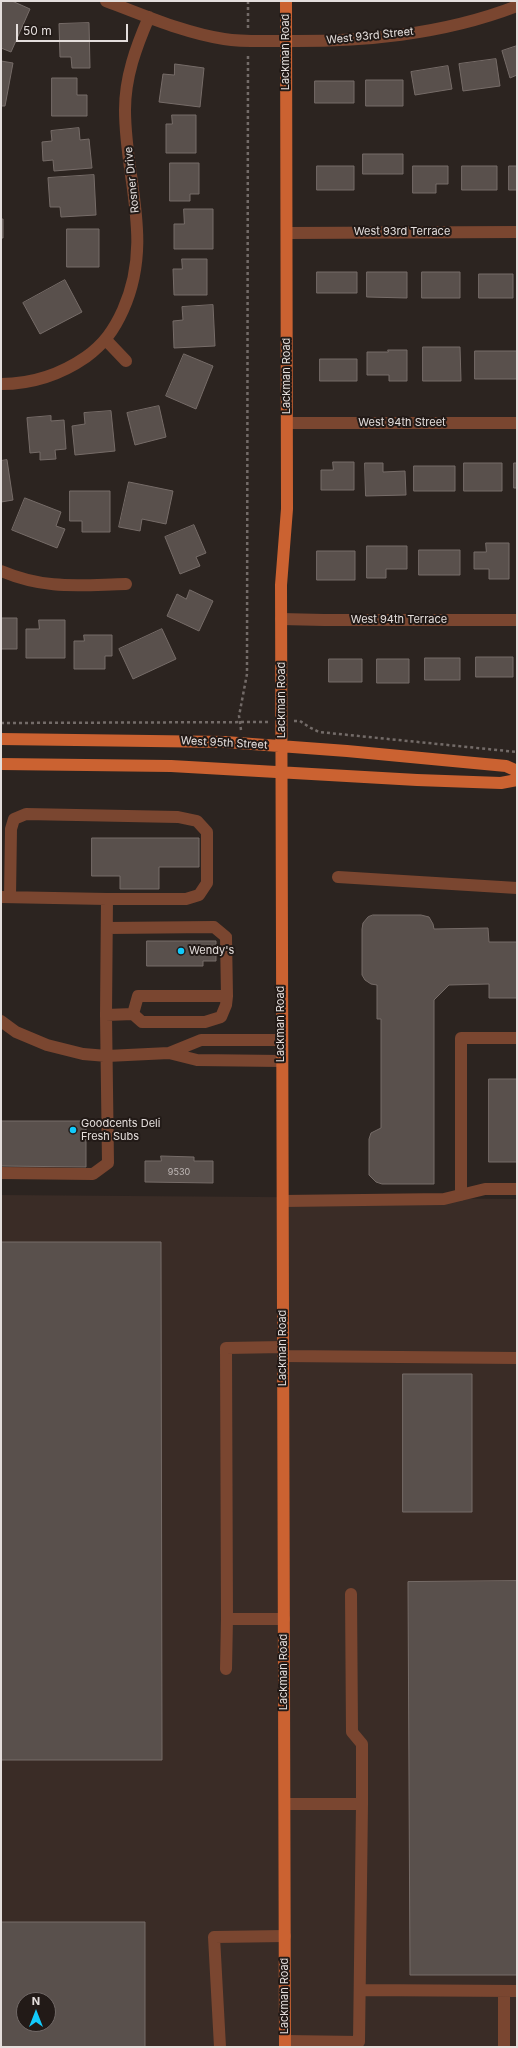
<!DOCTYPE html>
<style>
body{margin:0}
#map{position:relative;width:518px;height:2048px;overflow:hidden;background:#2c2420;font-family:Inter,sans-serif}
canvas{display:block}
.frame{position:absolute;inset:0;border:2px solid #e4dedc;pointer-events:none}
.north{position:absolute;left:16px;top:1992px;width:40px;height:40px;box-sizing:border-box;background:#221a17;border:1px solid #706866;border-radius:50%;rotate:0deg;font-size:11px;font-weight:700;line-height:16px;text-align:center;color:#e4dedc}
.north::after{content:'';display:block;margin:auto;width:14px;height:18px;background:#12cafb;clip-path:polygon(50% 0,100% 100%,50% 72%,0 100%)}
.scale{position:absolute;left:16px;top:24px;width:112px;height:18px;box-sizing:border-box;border:2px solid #e4dedc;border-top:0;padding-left:5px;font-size:12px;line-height:14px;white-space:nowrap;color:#e4dedc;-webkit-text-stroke:3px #221a17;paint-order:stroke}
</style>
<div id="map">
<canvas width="518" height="2048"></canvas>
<div class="frame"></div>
<div class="north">N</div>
<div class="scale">50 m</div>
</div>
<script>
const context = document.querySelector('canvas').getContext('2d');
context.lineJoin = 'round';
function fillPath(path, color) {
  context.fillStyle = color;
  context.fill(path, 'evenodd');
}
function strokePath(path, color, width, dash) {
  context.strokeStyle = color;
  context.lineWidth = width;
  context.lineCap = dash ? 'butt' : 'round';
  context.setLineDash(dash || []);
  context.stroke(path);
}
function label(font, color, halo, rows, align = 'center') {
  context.font = font + ' Inter,sans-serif';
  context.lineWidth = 4;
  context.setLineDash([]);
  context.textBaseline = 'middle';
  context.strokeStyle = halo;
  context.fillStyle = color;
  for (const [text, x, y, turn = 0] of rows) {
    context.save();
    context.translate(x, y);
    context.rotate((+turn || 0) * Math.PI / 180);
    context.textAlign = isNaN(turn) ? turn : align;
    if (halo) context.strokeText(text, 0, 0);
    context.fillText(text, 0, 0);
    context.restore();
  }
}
fillPath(new Path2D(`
 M 1,1195 L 517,1199 L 517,2047 L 1,2047 ZM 24,2000 L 48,2000 L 48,2024 L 24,2024 Z`), '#3a2c26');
const building = new Path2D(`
 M 1,1 L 12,1 L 30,9 L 11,52 L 1,48 Z
 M 89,23 L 90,68 L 72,68 L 71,57 L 60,57 L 59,24 Z
 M 517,46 L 517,75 L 510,78 L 502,51 Z
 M 496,59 L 500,86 L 463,91 L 459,64 Z
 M 1,61 L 13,63 L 5,106 L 1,106 Z
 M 175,64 L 204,68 L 200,107 L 159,102 L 163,74 L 174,75 Z
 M 448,66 L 452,89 L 415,95 L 411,72 Z
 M 52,78 L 77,78 L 77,95 L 87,95 L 87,116 L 52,116 Z
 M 366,80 L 403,80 L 403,106 L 366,106 Z
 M 315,81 L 354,81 L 354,103 L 315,103 Z
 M 172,115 L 196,115 L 196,153 L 166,153 L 166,124 L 172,124 Z
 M 79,128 L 80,140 L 89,139 L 92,168 L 54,171 L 53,160 L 43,161 L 42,142 L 52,141 L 51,131 Z
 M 363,154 L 403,154 L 403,174 L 363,174 Z
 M 170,163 L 199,163 L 199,194 L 190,194 L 190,201 L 170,201 Z
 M 317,166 L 354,166 L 354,190 L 317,190 Z
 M 413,166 L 448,166 L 448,184 L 436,184 L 436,193 L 413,193 Z
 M 462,166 L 497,166 L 497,190 L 462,190 Z
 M 509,166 L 517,166 L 517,190 L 509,190 Z
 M 94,175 L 96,215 L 61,217 L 60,207 L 50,207 L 48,178 Z
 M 184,209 L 213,209 L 213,249 L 174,249 L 174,224 L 184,224 Z
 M 1,219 L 3,219 L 3,238 L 1,238 Z
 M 67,229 L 99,229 L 99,267 L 67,267 Z
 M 182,259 L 207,259 L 207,295 L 174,295 L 173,269 L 182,269 Z
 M 317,272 L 357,272 L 357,293 L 317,293 Z
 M 367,272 L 407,272 L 407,298 L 367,297 Z
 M 422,272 L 460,272 L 460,298 L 422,298 Z
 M 479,274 L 513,274 L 513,298 L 479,298 Z
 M 65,280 L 82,312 L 40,334 L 23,303 Z
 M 213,305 L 215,346 L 174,348 L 173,321 L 183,320 L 182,307 Z
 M 423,347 L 460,347 L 461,381 L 423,381 Z
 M 388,350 L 407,350 L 407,381 L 389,381 L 389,375 L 367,375 L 367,352 L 388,352 Z
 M 475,351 L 517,351 L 517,379 L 475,379 Z
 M 184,354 L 213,366 L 196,409 L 166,396 Z
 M 320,359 L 357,359 L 357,381 L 320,381 Z
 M 159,406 L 166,437 L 135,445 L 127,413 Z
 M 111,411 L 115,451 L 75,455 L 72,426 L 85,424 L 84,413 Z
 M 51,416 L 51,421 L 64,420 L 66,449 L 55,450 L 56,459 L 40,460 L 40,452 L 30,453 L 27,418 Z
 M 7,460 L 13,500 L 1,502 L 1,461 Z
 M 333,462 L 354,462 L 354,490 L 321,490 L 321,470 L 333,470 Z
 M 365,463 L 383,463 L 383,472 L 405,471 L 406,495 L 366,496 Z
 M 464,463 L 502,463 L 502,491 L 464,491 Z
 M 514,463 L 517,463 L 517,488 L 514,488 Z
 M 414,466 L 455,466 L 455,491 L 414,491 Z
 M 129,482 L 173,491 L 166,524 L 142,519 L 140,531 L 119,527 Z
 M 70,491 L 110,491 L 110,532 L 82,532 L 82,521 L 70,521 Z
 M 25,498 L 61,512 L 56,526 L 65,529 L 57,548 L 12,530 Z
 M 194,525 L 206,553 L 196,557 L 200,566 L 180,574 L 165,537 Z
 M 486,543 L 509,543 L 509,579 L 489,579 L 489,569 L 474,569 L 474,552 L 486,552 Z
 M 367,546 L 407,546 L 407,569 L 386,569 L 386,578 L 367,578 Z
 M 419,550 L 460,550 L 460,575 L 419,575 Z
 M 317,551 L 355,551 L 355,580 L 317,580 Z
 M 190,590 L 213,601 L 199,631 L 167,616 L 177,594 L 186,599 Z
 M 1,618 L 17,618 L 17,649 L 1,649 Z
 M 39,620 L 65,620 L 65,658 L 26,658 L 26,629 L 39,629 Z
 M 162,629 L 176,659 L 133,679 L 119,649 Z
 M 84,635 L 112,635 L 112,656 L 105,656 L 105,669 L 74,669 L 74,641 L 84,641 Z
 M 476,657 L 513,657 L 513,677 L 476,677 Z
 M 425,658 L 460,658 L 460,680 L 425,680 Z
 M 329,659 L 362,659 L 362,682 L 329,682 Z
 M 377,659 L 409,659 L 409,683 L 377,683 Z
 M 92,838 L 199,838 L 199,867 L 159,867 L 159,889 L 120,889 L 120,876 L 92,876 Z
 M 373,915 L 421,915 L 429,917 L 433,924 L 434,929 L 488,928 L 489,942 L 517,942 L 517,998 L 489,998 L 489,984 L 449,985 L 434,1000 L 434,1184 L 382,1184 L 376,1182 L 369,1175 L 369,1139 L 371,1133 L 381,1128 L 381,1019 L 377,1019 L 377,985 L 371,984 L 365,980 L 362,975 L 362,929 L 363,923 L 368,917 Z
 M 147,941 L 216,941 L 216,961 L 203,961 L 203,966 L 147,966 Z
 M 489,1079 L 517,1079 L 517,1162 L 489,1162 Z
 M 1,1121 L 86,1121 L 86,1167 L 1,1166 Z
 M 161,1156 L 194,1157 L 194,1161 L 213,1161 L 213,1183 L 145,1182 L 145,1161 L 161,1161 Z
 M 1,1242 L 161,1242 L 162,1760 L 1,1760 Z
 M 403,1374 L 472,1374 L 472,1512 L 403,1512 Z
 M 517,1581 L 517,1975 L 410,1975 L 408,1582 Z
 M 1,1922 L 145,1922 L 145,2047 L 1,2047 ZM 24,2000 L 48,2000 L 48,2024 L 24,2024 Z`);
fillPath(building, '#59504c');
strokePath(building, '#766c68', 1);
strokePath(new Path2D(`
 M 248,28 L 248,1
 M 294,721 L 300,721 L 309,727 L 319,732 L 517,752
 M 1,723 L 269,722
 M 241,730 L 239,716 L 247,674 L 248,53`), '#736b68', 2.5, [3, 3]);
strokePath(new Path2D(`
 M 106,1 C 144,15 184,33 224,39 C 243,42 263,41 282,41 C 361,42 442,35 517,6
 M 287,233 L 517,232
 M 106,340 L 126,361
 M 1,384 C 32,384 60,375 86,357 C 104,344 114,330 123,310 C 154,241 125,180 125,110 C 125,77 136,47 149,17
 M 287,423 L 517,423
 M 1,571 C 46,590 79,585 126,584
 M 281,619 L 324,620 L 517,620
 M 338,877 L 517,888
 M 1,897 L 107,899 L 106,1015 L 108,1163 L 93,1174 L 1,1173
 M 10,897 L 11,829 L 14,819 L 26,814 L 178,817 L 197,821 L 207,832 L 207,883 L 199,895 L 186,899 L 107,899
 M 133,1014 L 142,1022 L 205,1022 L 221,1017 L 226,1005 L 227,996
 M 106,1015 L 133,1014 L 138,996 L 227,996 L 226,937 L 214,927 L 107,928
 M 1,1021 L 16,1032 L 47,1045 L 83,1054 L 107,1056 L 169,1053 L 197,1060 L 281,1061
 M 169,1053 L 201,1040 L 281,1040
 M 461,1195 L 461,1038 L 517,1038
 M 283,1201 L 444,1199 L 485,1189 L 517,1189
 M 283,1347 L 226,1348 L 227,1619 L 284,1619
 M 283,1356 L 517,1358
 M 226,1669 L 227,1619
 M 285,1804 L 362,1804 L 362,1744 L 352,1732 L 351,1594
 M 360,1990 L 517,1991
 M 504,1991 L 504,2047
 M 285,2041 L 359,2042 L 362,1804
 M 220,2047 L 214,1937 L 285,1936`), '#7a4630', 12);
strokePath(new Path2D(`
 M 1,739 L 225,742 L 347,751 L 506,766 L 517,771
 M 1,764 L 171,766 L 417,780 L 501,783 L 517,780
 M 285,2047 L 281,585 L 287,509 L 286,1`), '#cb6231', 12);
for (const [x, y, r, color] of [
 [181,951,4,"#12cafb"],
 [73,1130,4,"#12cafb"]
]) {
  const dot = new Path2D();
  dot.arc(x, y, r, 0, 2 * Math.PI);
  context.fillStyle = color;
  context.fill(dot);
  strokePath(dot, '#221a17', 1.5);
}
label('9px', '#c1bab8', null, [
 ["9530",179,1172]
]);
label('11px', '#e4dedc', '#221a17', [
 ["West 93rd Street",370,36,-6],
 ["Lackman Road",286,52,-90],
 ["Rosner Drive",132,180,-96],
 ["West 93rd Terrace",402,232],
 ["Lackman Road",287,376,-90],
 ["West 94th Street",402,423],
 ["West 94th Terrace",399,620],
 ["Lackman Road",282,700,-90],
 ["West 95th Street",224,743,3],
 ["Lackman Road",281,1024,-90],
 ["Lackman Road",283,1348,-90],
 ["Lackman Road",284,1672,-90],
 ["Lackman Road",285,1996,-90]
]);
label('11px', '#e4dedc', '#221a17', [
 ["Wendy's",189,951],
 ["Goodcents Deli",81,1124],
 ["Fresh Subs",81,1137]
], 'left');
</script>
